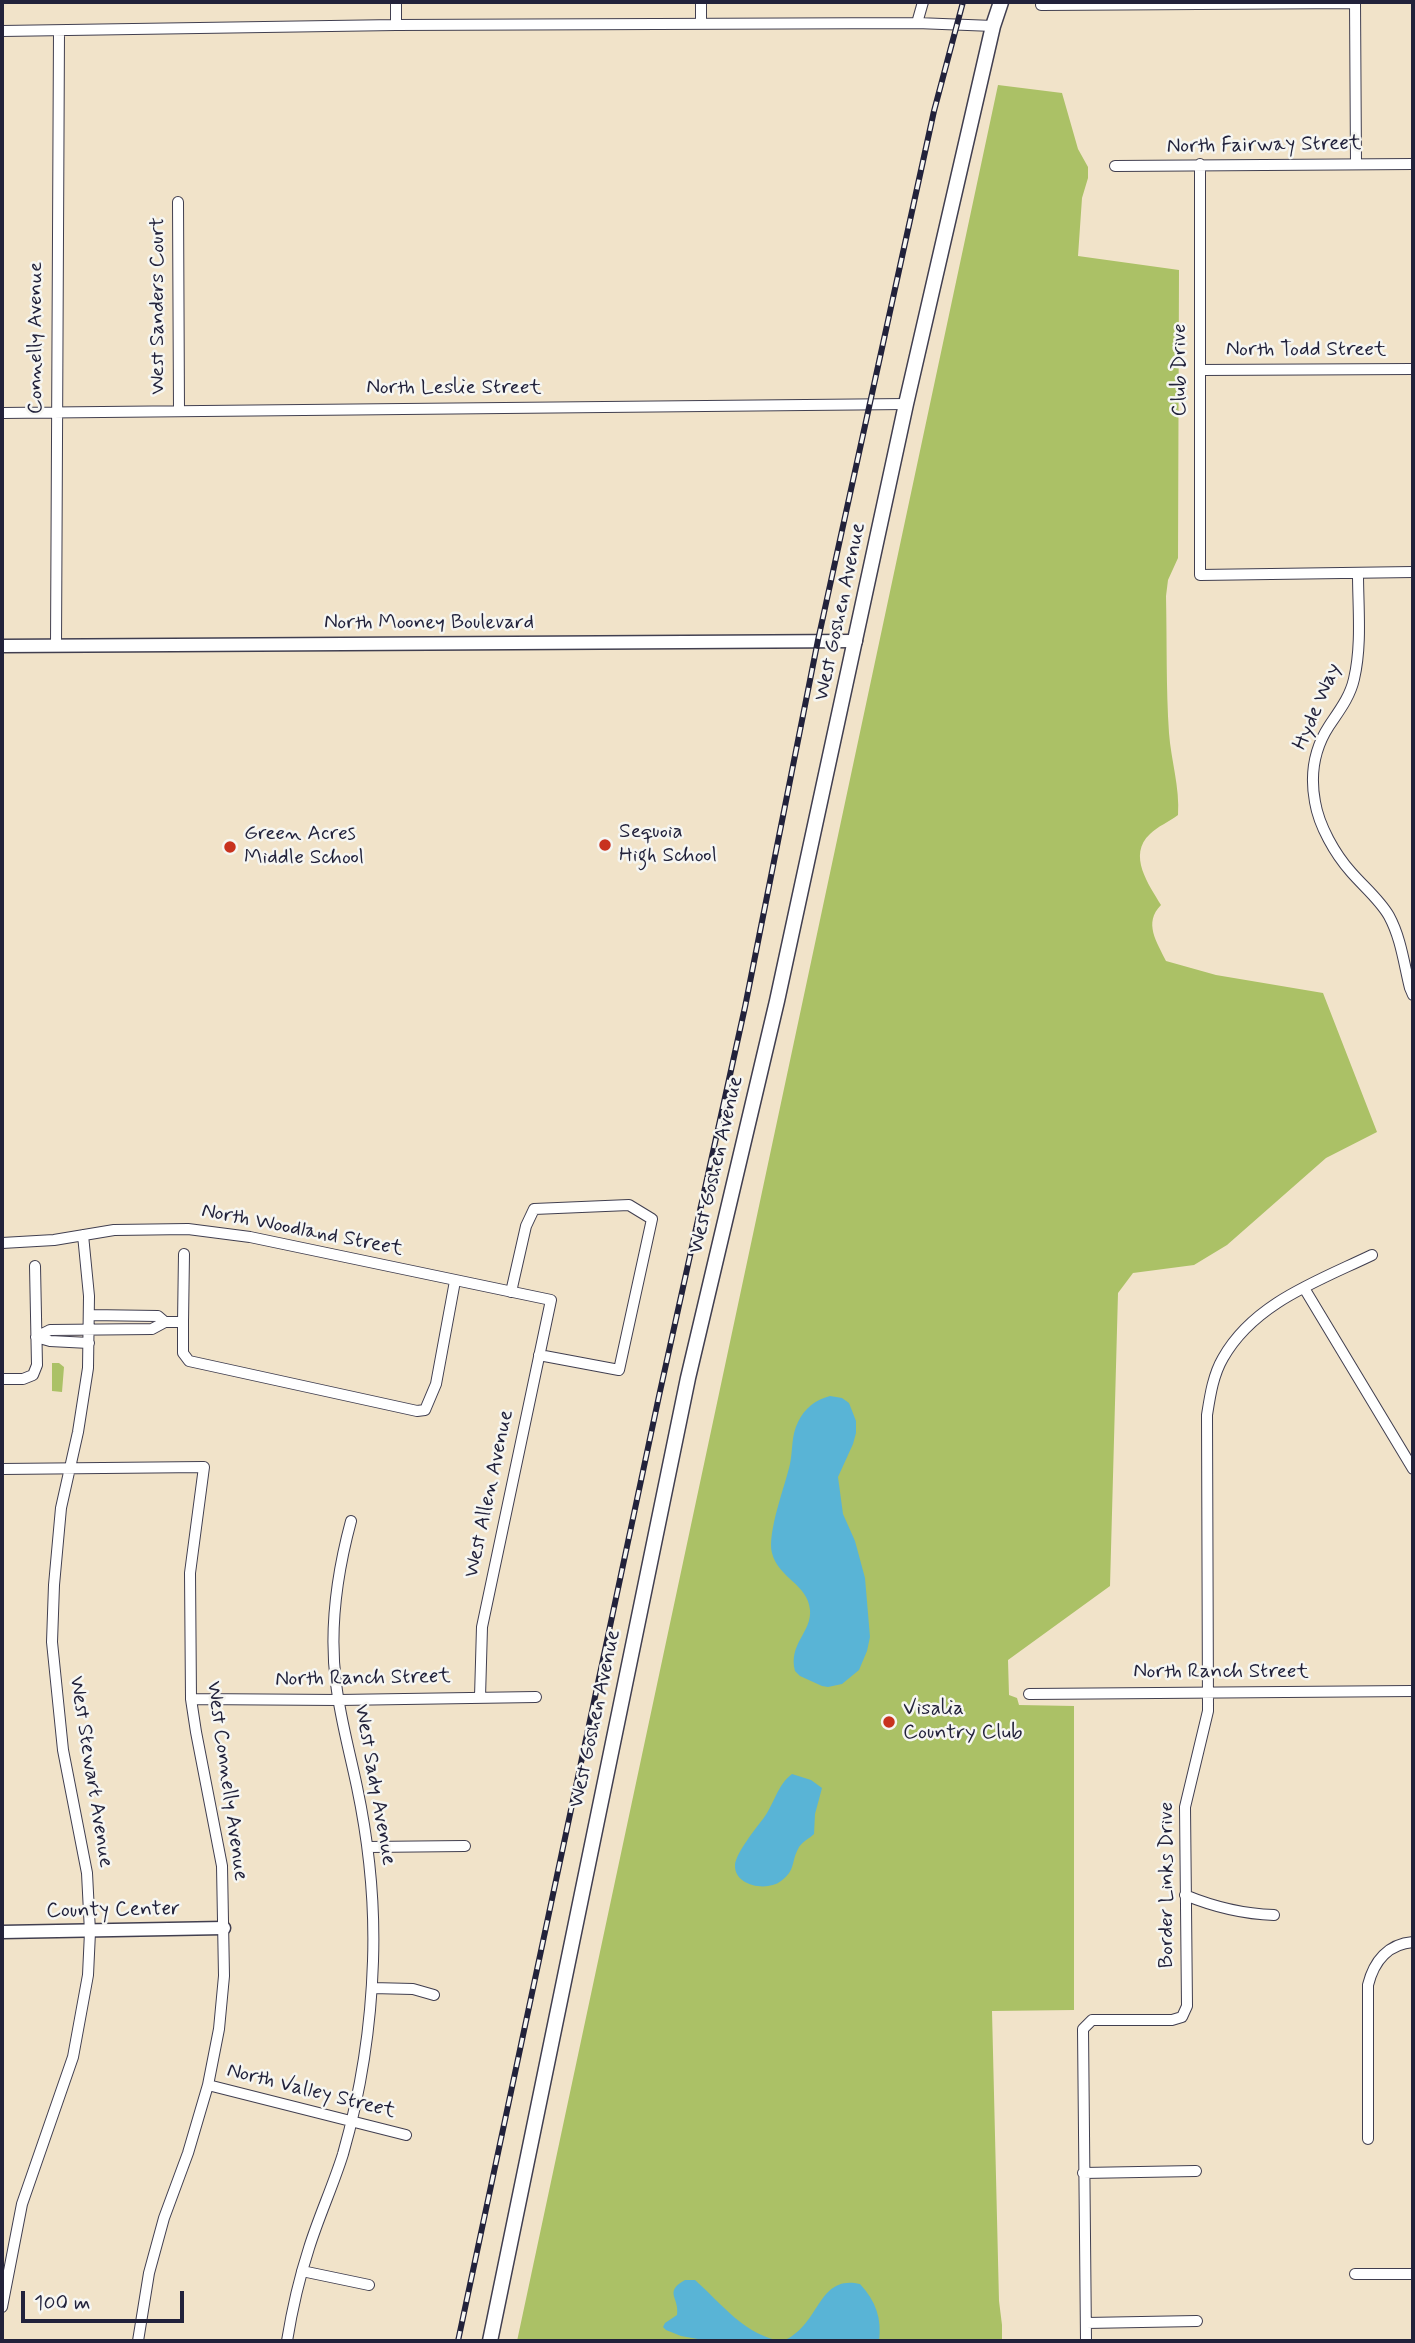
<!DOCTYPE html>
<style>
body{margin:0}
#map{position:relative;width:1415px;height:2343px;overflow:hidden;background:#f1e3c9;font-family:Mynerve,sans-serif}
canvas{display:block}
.frame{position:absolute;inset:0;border:4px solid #22223b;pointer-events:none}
.scale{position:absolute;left:21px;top:2291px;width:163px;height:32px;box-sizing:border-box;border:4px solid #22223b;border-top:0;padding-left:9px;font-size:21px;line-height:24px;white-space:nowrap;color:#22223b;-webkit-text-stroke:5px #f6f6f2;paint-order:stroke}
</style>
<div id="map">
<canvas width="1415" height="2343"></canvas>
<div class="frame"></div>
<div class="scale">100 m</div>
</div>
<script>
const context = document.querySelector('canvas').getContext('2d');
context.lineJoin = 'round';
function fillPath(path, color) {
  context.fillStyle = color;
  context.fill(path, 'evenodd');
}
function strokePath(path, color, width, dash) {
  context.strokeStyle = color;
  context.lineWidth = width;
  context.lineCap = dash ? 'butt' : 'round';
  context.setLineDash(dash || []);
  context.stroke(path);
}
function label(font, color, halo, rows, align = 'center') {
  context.font = font + ' Mynerve,sans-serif';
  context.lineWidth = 5;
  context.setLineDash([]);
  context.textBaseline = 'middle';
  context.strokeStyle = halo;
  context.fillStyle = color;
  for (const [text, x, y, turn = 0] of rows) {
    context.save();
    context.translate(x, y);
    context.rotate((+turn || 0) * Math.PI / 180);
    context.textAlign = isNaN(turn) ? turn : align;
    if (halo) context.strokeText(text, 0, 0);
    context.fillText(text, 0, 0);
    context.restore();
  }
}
fillPath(new Path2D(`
 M 998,85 L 1062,93 L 1078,149 L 1088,167 L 1088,178 L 1082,198 L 1078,256 L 1179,270 L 1178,558 L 1168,580 L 1166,596 C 1167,642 1166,688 1169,733 C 1171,760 1180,788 1178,815 C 1169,822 1158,826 1150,834 C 1127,855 1149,885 1161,905 C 1143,923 1157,942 1166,961 L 1216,975 L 1323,993 L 1377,1132 L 1326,1158 L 1227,1245 L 1194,1265 L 1133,1273 L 1118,1293 L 1110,1586 L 1008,1660 L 1009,1695 L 1017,1698 L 1019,1705 L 1074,1706 L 1074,2010 L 992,2011 L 999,2301 L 1002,2325 L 1002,2341 L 517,2341 Z
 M 52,1363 L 59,1363 L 64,1367 L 62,1392 L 52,1391 Z`), '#abc166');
fillPath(new Path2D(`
 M 830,1396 L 842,1398 L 849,1403 L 856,1421 L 856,1433 L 853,1444 L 838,1477 L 843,1514 L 855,1541 L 865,1578 L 870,1637 L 867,1651 L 859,1670 L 842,1684 L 828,1687 L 822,1686 L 800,1676 L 795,1671 C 788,1644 812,1632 810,1610 C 808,1584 778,1578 772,1553 C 767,1533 785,1486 790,1464 C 793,1450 791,1436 798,1422 C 805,1408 815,1400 830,1396 Z
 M 792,1774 L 811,1780 L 822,1788 L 815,1814 L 814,1834 C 809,1839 801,1842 798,1849 C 791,1862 796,1870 781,1881 C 767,1892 734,1886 735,1865 C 736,1853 756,1828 763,1819 C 774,1805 777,1785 792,1774 Z
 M 685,2280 L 695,2280 C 721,2303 746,2337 783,2341 C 821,2325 817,2274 860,2284 C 876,2301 882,2319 879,2341 L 709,2341 L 681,2336 L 666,2330 L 663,2327 L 665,2323 L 677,2315 C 680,2298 663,2292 685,2280 Z`), '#59b4d6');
const minor = new Path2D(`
 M 396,2 L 396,25
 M 1355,2 L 1356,164
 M 1041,5 L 1355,3
 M 917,23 L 923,2
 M 701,24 L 701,2
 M 2,31 L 396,25 L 917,23 L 993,26
 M 1200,164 L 1200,575 L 1413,572
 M 1115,166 L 1413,164
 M 178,202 L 179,411
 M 1200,370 L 1413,369
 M 2,413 L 906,404
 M 1358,573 C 1358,608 1362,645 1354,679 C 1350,697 1339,711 1329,726 C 1314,749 1310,775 1315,802 C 1319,826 1335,854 1351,872 C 1364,887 1380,900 1389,916 C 1401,938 1404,964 1410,988 L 1413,995
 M 56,645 L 59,31
 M 2,1243 L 54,1240 L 114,1230 L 188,1229 L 250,1237 L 551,1300 L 482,1627 L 480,1697
 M 1304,1288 L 1413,1469
 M 511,1292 L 526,1226 L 534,1209 L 629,1205 L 652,1219 L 619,1370 L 539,1355
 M 90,1315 L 158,1316 L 165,1322
 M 183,1322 L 183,1353 L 189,1361 L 417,1411 L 425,1410 L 436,1384 L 455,1281
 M 89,1343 L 50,1341 L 36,1337 L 50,1330 L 152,1329 L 165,1322 L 183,1322 L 184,1254
 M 2,1379 L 23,1379 L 33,1375 L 37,1365 L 35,1266
 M 2,1469 L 204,1467 L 190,1573 L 191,1699 L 196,1732 L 222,1866 L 224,1976 L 219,2029 L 208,2085 L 188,2153 L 164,2218 L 149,2273 L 138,2341
 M 1029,1694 L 1413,1691
 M 191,1699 L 339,1700 L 536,1697
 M 368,1847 L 465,1846
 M 1185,1895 C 1214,1907 1243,1914 1274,1915
 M 372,1988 L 413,1989 L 434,1995
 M 208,2085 L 406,2135
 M 1368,2139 L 1368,1985 C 1374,1961 1388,1944 1413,1942
 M 1083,2173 L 1196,2171
 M 302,2271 L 369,2285
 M 1355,2274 L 1413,2274
 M 2,2307 L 22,2204 L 73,2057 L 88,1975 L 90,1932 L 87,1873 L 63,1750 L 52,1642 L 54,1585 L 61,1508 L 78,1432 L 88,1368 L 89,1296 L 83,1235
 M 1086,2323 L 1197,2321
 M 287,2341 C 292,2310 299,2279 309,2248 C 319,2216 333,2186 343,2154 C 361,2091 371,2026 373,1961 C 375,1902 369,1844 357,1787 C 350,1753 340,1718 336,1683 C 329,1629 337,1573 351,1521
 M 1086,2341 L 1083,2029 L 1092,2020 L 1172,2020 L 1182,2017 L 1187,2006 L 1185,1807 L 1208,1711 L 1207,1415 C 1210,1396 1213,1375 1223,1358 C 1254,1303 1318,1281 1372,1255`);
const tertiary = new Path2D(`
 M 2,646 L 856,641
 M 2,1932 L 224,1928`);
const secondary = new Path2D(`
 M 490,2341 L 688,1378 L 777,1001 L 906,404 L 993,26 L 1001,2`);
strokePath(minor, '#413f50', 12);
strokePath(tertiary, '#413f50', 15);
strokePath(secondary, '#413f50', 17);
strokePath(minor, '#fff', 10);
strokePath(tertiary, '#fff', 12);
strokePath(secondary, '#fff', 14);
const rail = new Path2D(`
 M 458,2341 L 659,1396 L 745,1007 L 818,640 L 934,111 L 963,2`);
strokePath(rail, '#22223b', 6);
strokePath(rail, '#f6f6f2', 3.5, [10]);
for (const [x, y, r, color] of [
 [605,845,7,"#c8321e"],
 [230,847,7,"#c8321e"],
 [889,1722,7,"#c8321e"]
]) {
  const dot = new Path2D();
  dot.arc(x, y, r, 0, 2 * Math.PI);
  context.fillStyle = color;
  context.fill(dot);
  strokePath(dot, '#f6f6f2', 2.5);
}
label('21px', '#22223b', '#f6f6f2', [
 ["North Fairway Street",1264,146,-1],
 ["West Sanders Court",159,306,-90],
 ["Connelly Avenue",37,338,-90],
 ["North Todd Street",1306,351],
 ["Club Drive",1181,370,-90],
 ["North Leslie Street",454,389],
 ["West Goshen Avenue",841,612,-78],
 ["North Mooney Boulevard",429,624],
 ["Hyde Way",1318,707,-67],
 ["West Goshen Avenue",717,1165,-77],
 ["North Woodland Street",302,1231,11],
 ["West Allen Avenue",490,1494,-78],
 ["North Ranch Street",1221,1673],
 ["North Ranch Street",363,1679,-1],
 ["West Goshen Avenue",596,1719,-78],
 ["West Stewart Avenue",90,1772,81],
 ["West Connelly Avenue",226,1781,82],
 ["West Sady Avenue",374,1785,80],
 ["Border Links Drive",1168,1885,-90],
 ["County Center",113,1911,-1],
 ["North Valley Street",311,2092,14]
]);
label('21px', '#22223b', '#f6f6f2', [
 ["Sequoia",619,833],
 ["High School",619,857],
 ["Green Acres",244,835],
 ["Middle School",244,859],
 ["Visalia",903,1710],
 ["Country Club",903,1734]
], 'left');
</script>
